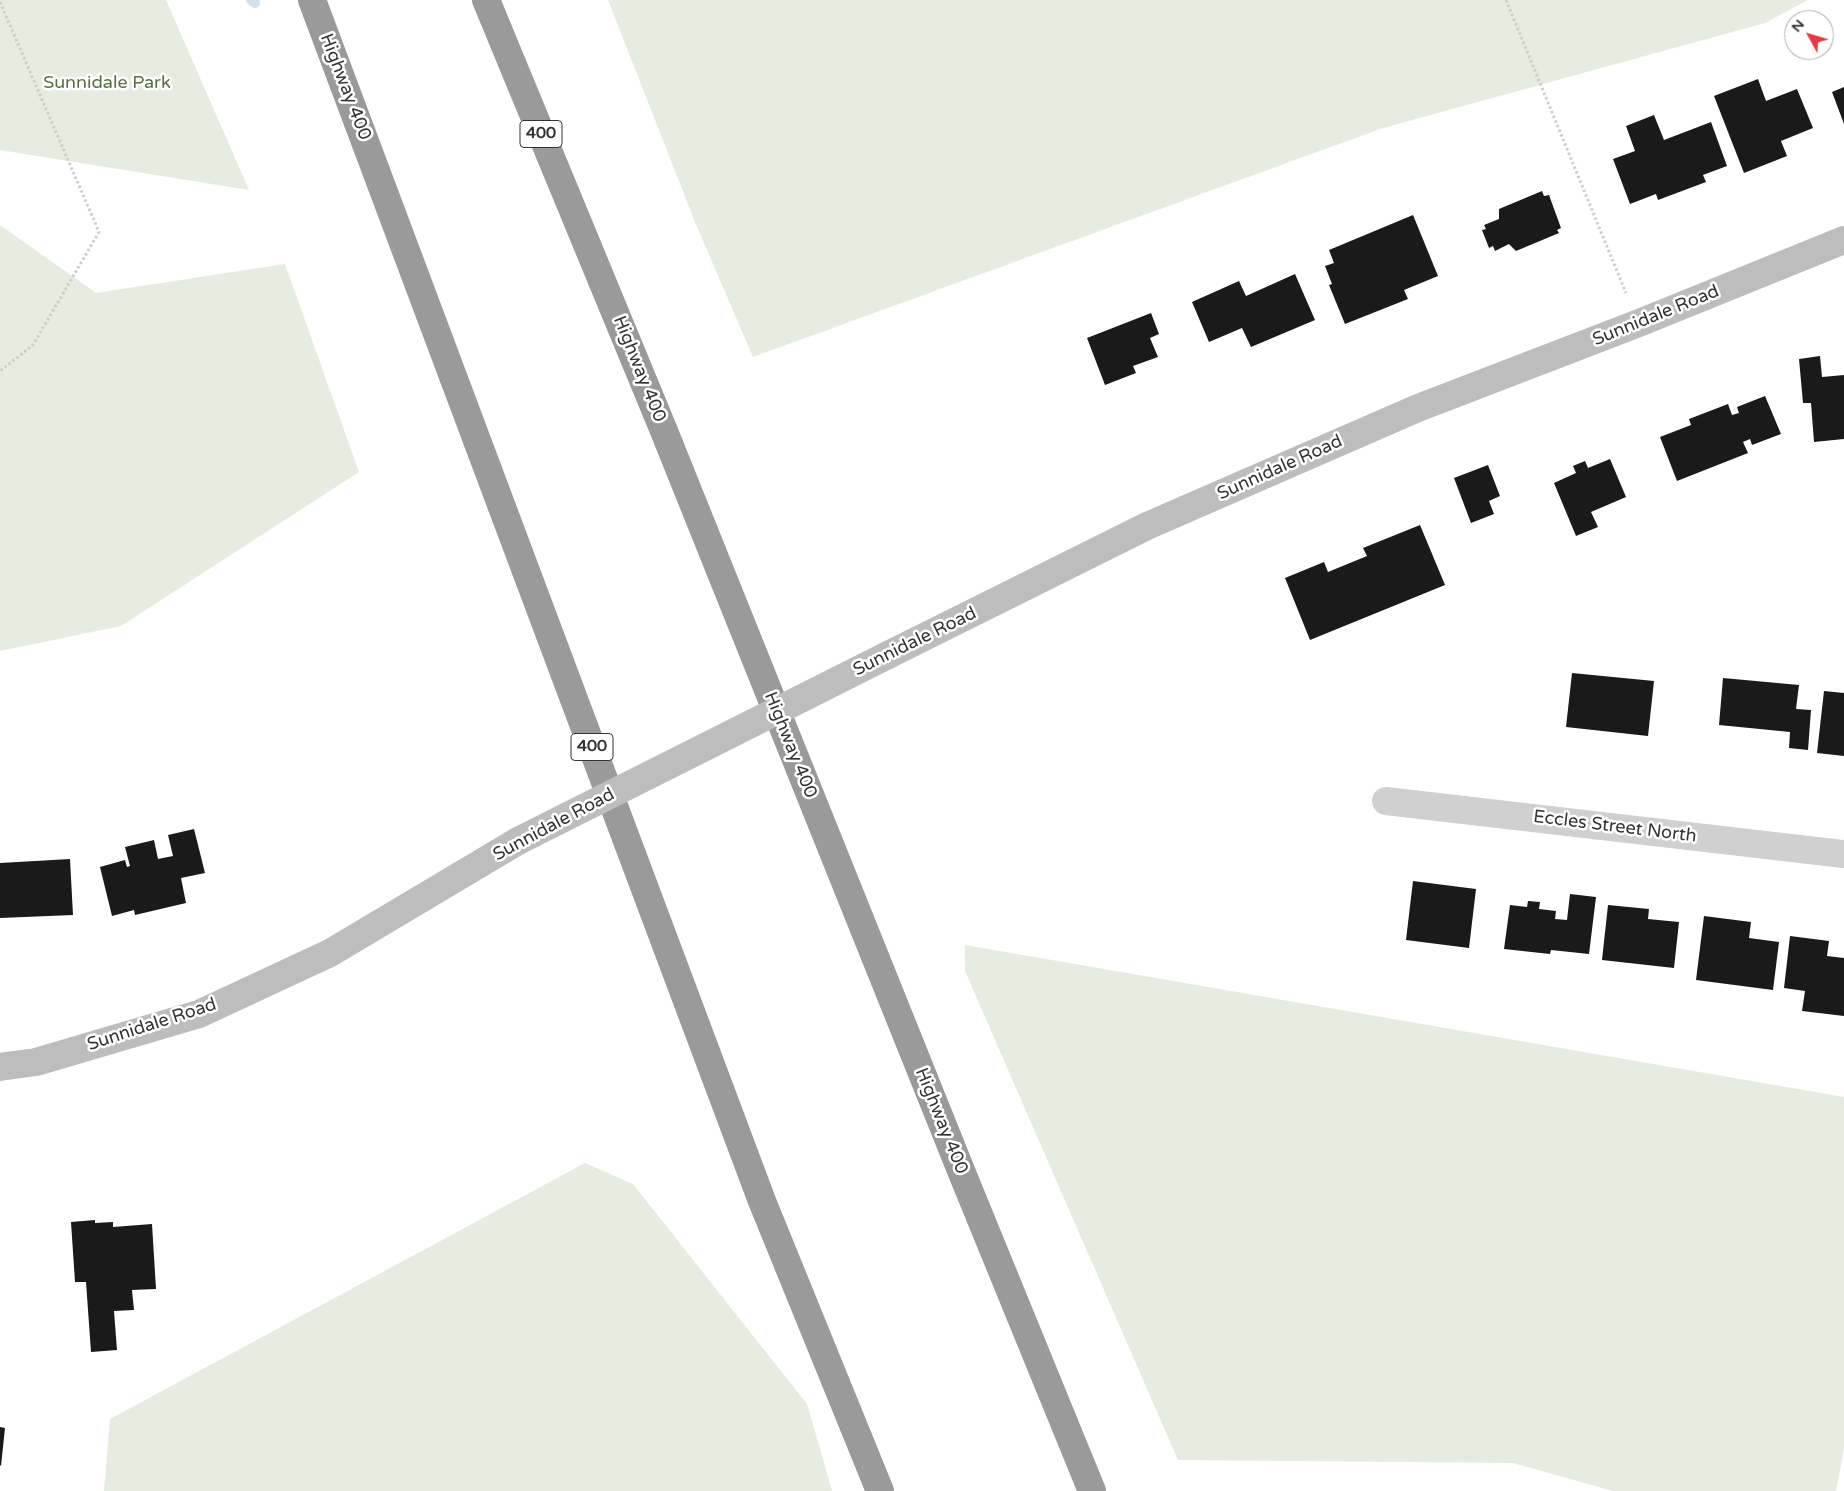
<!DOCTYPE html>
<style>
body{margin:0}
#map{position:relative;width:1844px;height:1491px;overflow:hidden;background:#fff;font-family:"Varela Round",sans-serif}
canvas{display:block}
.north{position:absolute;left:1784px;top:10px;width:50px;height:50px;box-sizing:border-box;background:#fff;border:1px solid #adadad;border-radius:50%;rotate:309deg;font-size:14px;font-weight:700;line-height:20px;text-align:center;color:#333}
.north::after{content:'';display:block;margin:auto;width:18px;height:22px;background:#e63946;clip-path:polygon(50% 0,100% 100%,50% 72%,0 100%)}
</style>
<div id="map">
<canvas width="1844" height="1491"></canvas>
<div class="north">N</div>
</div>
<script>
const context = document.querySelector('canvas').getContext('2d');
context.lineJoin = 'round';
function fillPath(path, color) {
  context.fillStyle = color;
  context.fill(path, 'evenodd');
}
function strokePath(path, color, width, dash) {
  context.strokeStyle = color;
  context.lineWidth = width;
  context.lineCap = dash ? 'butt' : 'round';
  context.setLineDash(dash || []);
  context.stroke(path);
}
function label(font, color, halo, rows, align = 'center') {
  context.font = font + ' "Varela Round",sans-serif';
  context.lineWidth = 5;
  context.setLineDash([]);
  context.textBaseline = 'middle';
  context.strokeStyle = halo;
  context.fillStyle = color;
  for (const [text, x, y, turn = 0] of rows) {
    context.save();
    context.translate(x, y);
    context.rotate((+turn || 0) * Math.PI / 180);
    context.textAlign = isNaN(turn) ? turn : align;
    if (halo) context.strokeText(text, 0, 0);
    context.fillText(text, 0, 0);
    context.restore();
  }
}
fillPath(new Path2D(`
 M 0,0 L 166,0 L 249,190 L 0,150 Z
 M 608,0 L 1808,0 L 1765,23 L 1383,128 L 753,357 L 695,222 Z
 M 0,225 L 96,293 L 285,264 L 359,472 L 121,626 L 0,651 Z
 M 965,945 L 1844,1097 L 1844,1449 L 1836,1491 L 1613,1491 L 1513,1463 L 1178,1460 L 965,971 Z
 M 585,1163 L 633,1184 L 807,1404 L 832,1491 L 104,1491 L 110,1419 Z`), '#e6ecdf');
strokePath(new Path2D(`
 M 251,0 L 255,3`), '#cfe2ee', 10);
fillPath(new Path2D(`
 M 1758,79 L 1766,101 L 1797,89 L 1813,128 L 1781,141 L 1787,156 L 1744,173 L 1714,96 Z
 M 1844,87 L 1844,124 L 1832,92 Z
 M 1654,115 L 1664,140 L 1711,122 L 1727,166 L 1703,175 L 1706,182 L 1658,200 L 1656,194 L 1630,204 L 1613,159 L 1635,151 L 1626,126 Z
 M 1542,191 L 1544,196 L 1549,195 L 1561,228 L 1557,230 L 1559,233 L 1516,251 L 1509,244 L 1495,251 L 1493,246 L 1489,248 L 1482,230 L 1486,229 L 1484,225 L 1499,219 L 1499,209 Z
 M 1413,215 L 1438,276 L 1404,290 L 1408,299 L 1345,324 L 1329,285 L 1332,284 L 1325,266 L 1334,263 L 1329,250 Z
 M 1295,274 L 1315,320 L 1251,347 L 1242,328 L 1209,342 L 1192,302 L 1239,281 L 1246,296 Z
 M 1151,313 L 1159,334 L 1150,338 L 1158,357 L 1133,366 L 1136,373 L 1105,385 L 1087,338 Z
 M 1820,356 L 1822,377 L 1844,375 L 1844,439 L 1814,442 L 1811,403 L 1803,403 L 1799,359 Z
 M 1765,396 L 1781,434 L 1752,445 L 1750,439 L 1743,442 L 1748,453 L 1677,481 L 1660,437 L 1691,425 L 1689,419 L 1728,404 L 1732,415 L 1739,413 L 1737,407 Z
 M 1610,459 L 1626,497 L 1591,512 L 1598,527 L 1576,536 L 1554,483 L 1576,473 L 1573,466 L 1585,461 L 1588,468 Z
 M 1488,465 L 1500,496 L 1489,501 L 1494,514 L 1471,523 L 1454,478 Z
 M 1420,525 L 1445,585 L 1310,640 L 1285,578 L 1324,562 L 1328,572 L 1367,556 L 1363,548 Z
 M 1572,673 L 1654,681 L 1648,736 L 1566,727 Z
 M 1723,678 L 1799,685 L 1796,709 L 1811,710 L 1808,750 L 1789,748 L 1790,732 L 1719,725 Z
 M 1824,691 L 1844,693 L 1844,756 L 1817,753 Z
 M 194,829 L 205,873 L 181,878 L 186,903 L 135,915 L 134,910 L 112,916 L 100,867 L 125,860 L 127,867 L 130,866 L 125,847 L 154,840 L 158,859 L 173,856 L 168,835 Z
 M 70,859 L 73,915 L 0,918 L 0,863 Z
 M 1413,881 L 1476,889 L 1469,948 L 1406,940 Z
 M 1570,894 L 1596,897 L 1589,954 L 1551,950 L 1550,954 L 1504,949 L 1510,905 L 1527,907 L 1528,901 L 1540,902 L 1539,909 L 1556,911 L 1555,919 L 1567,920 Z
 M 1608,905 L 1649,909 L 1648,919 L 1679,922 L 1674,968 L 1602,960 Z
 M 1704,916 L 1751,922 L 1749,938 L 1779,942 L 1773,990 L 1696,980 Z
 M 1790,936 L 1829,941 L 1827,956 L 1844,958 L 1844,1016 L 1802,1011 L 1805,991 L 1784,988 Z
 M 95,1220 L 95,1223 L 113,1222 L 113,1227 L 152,1224 L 156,1289 L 132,1290 L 134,1310 L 114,1311 L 117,1350 L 91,1352 L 86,1282 L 75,1282 L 71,1222 Z
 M 0,1427 L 5,1428 L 1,1466 L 0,1465 Z`), '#1a1a1a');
strokePath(new Path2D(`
 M 1506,0 L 1626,293
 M 0,2 L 99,232 L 33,345 L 0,371`), '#cdcdcd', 3, [2.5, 2.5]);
strokePath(new Path2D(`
 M 1386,801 L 1844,854`), '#d0d0d0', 28);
strokePath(new Path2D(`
 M 888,655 L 1147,526 L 1418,408 L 1639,323 L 1844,240
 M 0,1067 L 36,1062 L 199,1014 L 330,953 L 518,841`), '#bdbdbd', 28);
strokePath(new Path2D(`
 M 312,0 L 762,1201 L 880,1491
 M 486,0 L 664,431 L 962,1173 L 1092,1491`), '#9a9a9a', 28);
strokePath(new Path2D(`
 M 518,841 L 888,655`), '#bdbdbd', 28);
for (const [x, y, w] of [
 [541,134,42],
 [592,747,42]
]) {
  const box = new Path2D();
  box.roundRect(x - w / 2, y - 13.5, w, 27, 4);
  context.fillStyle = '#fff';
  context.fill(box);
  strokePath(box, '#333', 1);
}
label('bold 16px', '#333', null, [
 ["400",541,134],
 ["400",592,747]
]);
label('18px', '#56703f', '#fff', [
 ["Sunnidale Park",107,83]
]);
label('18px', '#333', '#fff', [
 ["Highway 400",345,87,69],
 ["Sunnidale Road",1656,316,-22],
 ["Highway 400",639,369,68],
 ["Sunnidale Road",1280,468,-24],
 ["Sunnidale Road",915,642,-26],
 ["Highway 400",790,745,68],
 ["Sunnidale Road",554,825,-28],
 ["Eccles Street North",1615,827,7],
 ["Sunnidale Road",152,1025,-18],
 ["Highway 400",941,1121,68]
]);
</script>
